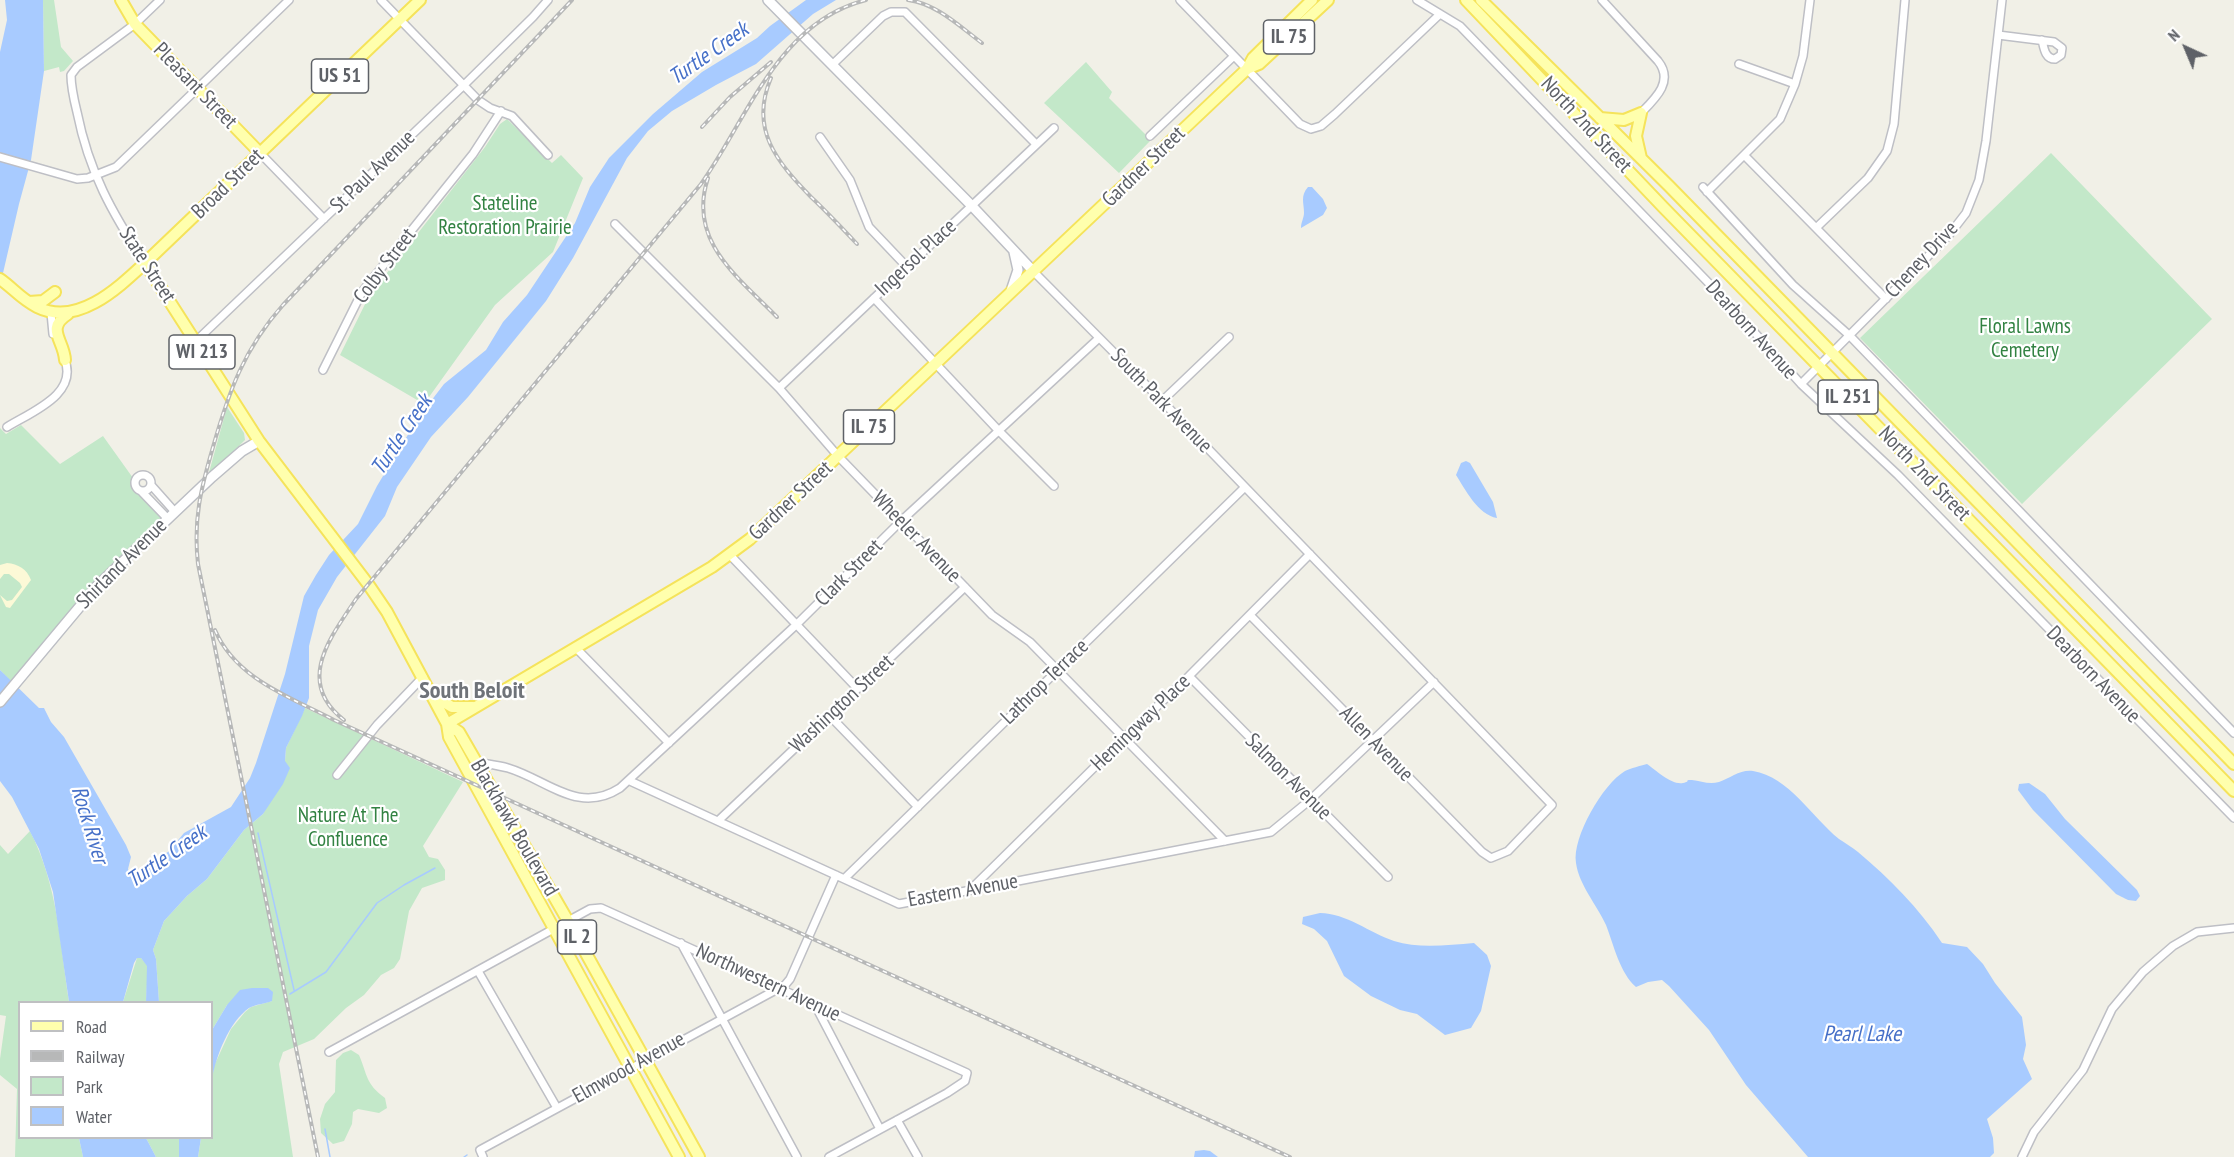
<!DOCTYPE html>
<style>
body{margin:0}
#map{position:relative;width:2234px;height:1157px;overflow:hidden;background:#f1f0e7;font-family:"PT Sans Narrow",sans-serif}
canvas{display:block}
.legend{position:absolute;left:18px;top:1001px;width:195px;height:138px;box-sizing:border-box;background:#fff;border:2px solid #bfc0c2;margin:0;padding:8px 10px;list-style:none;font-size:18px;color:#5e6167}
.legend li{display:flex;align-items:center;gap:12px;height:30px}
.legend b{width:30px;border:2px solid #bfc0c2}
.north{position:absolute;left:2156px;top:18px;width:60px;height:60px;-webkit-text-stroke:4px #fff;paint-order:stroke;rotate:316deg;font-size:16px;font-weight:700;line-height:24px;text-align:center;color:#5e6167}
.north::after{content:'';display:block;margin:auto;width:21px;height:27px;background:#5e6167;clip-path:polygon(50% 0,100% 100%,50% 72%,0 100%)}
</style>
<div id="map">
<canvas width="2234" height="1157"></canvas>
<ul class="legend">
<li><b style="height:8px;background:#ffffad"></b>Road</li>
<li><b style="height:8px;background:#b7b8b8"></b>Railway</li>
<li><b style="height:16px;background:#c3e8c9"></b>Park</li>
<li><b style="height:16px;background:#a8cbff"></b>Water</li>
</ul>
<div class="north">N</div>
</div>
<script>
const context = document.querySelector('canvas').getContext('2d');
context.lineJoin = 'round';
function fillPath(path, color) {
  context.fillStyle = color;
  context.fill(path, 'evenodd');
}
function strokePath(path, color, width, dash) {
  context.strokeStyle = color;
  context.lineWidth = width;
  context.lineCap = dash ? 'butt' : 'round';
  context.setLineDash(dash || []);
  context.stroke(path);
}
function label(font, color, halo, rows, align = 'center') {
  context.font = font + ' "PT Sans Narrow",sans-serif';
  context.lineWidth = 4.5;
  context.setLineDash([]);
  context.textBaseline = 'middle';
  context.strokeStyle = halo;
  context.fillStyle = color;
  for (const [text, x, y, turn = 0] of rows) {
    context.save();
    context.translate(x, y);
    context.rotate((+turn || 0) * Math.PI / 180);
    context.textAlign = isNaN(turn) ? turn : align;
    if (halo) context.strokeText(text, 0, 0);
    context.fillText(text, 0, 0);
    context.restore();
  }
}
fillPath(new Path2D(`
 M 43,0 L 54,0 L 61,47 L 73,61 L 64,71 L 60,72 L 59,67 L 44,71 Z
 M 1086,62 L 1112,92 L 1109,98 L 1151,140 L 1119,173 L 1044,103 Z
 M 507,119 L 552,163 L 561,155 L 583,178 L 553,252 L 495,305 L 424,404 L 340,355 L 369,296 L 485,147 L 500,124 Z
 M 2051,153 L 2212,319 L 2022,504 L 1860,338 Z
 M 227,407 L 244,433 L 245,440 L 208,476 Z
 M 21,425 L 60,464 L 103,436 L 133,478 L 131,484 L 133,490 L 142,496 L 161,518 L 84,595 L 12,683 L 0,670 L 0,428 L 6,434 Z
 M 305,708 L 463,782 L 423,846 L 429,857 L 438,859 L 445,870 L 445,880 L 422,888 L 409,911 L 400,959 L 394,968 L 381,975 L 364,995 L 346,1008 L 314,1039 L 283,1052 L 279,1064 L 293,1157 L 198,1157 L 201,1138 L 212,1138 L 212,1079 L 214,1066 L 231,1029 L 245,1012 L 251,1007 L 272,1001 L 227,1005 L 212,1030 L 212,1002 L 159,1002 L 156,959 L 153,950 L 164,921 L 187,896 L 207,879 L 244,830 L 263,814 L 285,761 L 286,748 Z
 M 30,831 C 58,886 60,943 69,1002 L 20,1002 L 20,1138 L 79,1138 L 83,1157 L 15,1157 L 17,1089 L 0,1075 L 0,1059 L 6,1016 L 0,1015 L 0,845 L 8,854 Z
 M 137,958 L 141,958 L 148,966 L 146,1002 L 123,1002 Z
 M 351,1050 L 359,1055 C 368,1076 365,1083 385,1098 L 387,1108 L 379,1113 L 358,1109 L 353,1112 L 352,1124 L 344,1141 L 333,1144 L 321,1133 L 320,1119 L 325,1104 L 335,1092 L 336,1060 L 343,1053 Z
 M 146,1138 L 179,1138 L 179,1157 L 156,1157 Z`), '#c3e8c9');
fillPath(new Path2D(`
 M 7,563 C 18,564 27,569 31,580 L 10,608 L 6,607 L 0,595 L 7,601 L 12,600 L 22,587 L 20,583 L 9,574 L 4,574 L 0,579 L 0,565 Z`), '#fcf9d7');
fillPath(new Path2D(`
 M 5,0 L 43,0 L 44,71 L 31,160 L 19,204 L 0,286 L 0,52 L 7,20 Z
 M 806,0 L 836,0 L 813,14 L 756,64 L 716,85 L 672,111 L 648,131 L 627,158 L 573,258 L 546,301 L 468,397 L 431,437 L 397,487 L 385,516 L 337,577 L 318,610 L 309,646 L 309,698 L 302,716 L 286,748 L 285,761 L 290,768 L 283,784 L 263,814 L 244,830 L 207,879 L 187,896 L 164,921 L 153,950 L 156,959 L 159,1002 L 146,1002 L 147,966 L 141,958 L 137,958 L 134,963 L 123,1002 L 69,1002 L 53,892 L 39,849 L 12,797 L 0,781 L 0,670 L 39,708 L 44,708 L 51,722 L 64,737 L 126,845 L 131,857 L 128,869 L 133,880 L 136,880 L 148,867 L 169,851 L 184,833 L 231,807 L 250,778 L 256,763 L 285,674 L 304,596 L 316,575 L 329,555 L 358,524 L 377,486 L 418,418 L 444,384 L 486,350 L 503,322 L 527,295 L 575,223 L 590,187 L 609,158 L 653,114 L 702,72 L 757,38 L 770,26 Z
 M 1308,187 L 1312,187 L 1323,199 L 1327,208 L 1323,215 L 1301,228 C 1301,222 1304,218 1304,213 C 1304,203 1300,196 1308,187 Z
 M 1466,461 L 1470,463 L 1493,502 L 1497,518 C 1478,515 1465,489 1456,475 L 1461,463 Z
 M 1647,764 C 1657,771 1671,785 1683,783 C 1692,781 1683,780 1692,780 C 1701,781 1709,785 1719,782 C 1730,778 1741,769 1753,771 C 1789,777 1812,817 1839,839 C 1845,843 1852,847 1858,852 C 1890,879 1918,907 1942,943 L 1967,947 L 1983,964 L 1995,983 L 2022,1017 L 2026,1045 L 2023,1059 L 2032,1079 L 1987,1119 L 1993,1138 L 1994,1153 L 1990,1157 L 1808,1157 L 1746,1085 L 1709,1030 L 1669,986 L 1662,980 L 1648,982 L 1636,987 C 1620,973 1614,946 1606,925 C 1597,905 1579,885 1576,863 C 1572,837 1603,784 1625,771 C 1631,768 1640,766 1647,764 Z
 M 2029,783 L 2045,794 L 2065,819 L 2137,890 L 2140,896 L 2136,901 L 2128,900 L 2116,894 L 2033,810 L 2018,790 L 2019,784 Z
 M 1320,913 C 1346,913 1370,933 1394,941 C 1419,949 1448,945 1474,943 L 1487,955 L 1491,966 L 1481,1011 L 1471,1028 L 1445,1035 L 1417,1014 L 1400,1010 L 1371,996 L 1344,976 L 1327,941 L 1314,929 L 1302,924 L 1303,917 Z
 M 252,988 L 268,988 L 273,992 L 272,1001 C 265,1004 256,1004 249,1008 C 229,1022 216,1056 212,1079 L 212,1030 L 227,1005 L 240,990 Z
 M 79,1138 L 146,1138 L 156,1157 L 83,1157 Z
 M 179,1138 L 201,1138 L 198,1157 L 179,1157 Z
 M 1204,1150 L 1210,1151 L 1218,1157 L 1194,1157 L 1195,1151 Z`), '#a8cbff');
strokePath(new Path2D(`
 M 258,833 L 294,990
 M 290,994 L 326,972 L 377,903 L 404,885 L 435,868
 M 325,1129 L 330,1157
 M 464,1157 L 467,1155`), '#a8cbff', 1.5);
const street = new Path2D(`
 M 381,0 L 478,100 L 490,108 L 512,116 L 548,155
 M 1180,0 L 1300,124 L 1311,129 L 1321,126 L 1335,114 L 1440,14
 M 1417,0 L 1460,26 L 1728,303 L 1801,384 L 1898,475 L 2234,818
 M 1602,0 L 1658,61 C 1674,81 1656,98 1641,113
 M 1998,35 L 2054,42 L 2062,48 L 2061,55 L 2055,59 C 2045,59 2044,48 2042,40
 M 1739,64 L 1795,84
 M 832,65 L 883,16 L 891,12 L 905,12 L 1036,144
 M 1150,136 L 1234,56
 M 820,137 L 850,180 L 869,227 L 907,267
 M 260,153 L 324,219
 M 1745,156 L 1886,299
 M 0,157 L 77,179 L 88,178 L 116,167 L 289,0
 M 1703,187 L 1793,285 L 1850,336 L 2234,733
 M 1707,192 L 1780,119 L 1795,84 L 1803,56 L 1810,0
 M 615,224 L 779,388 L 838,456 L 992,615 L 1030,642 L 1225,841
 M 1816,228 L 1868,178 L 1887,151 L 1894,124 L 1905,0
 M 145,263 C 112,213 89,172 77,112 C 74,100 71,87 71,75 L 77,67 L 135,24 L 160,0
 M 1034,272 L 1162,401 L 1552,805 L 1508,851 L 1491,858 L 1482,852 L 1250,615
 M 874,298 L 998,430 L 1054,486
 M 51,313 L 53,334
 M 196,341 L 464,85 L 533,17 L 548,0
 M 323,370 L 362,292 L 473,154 L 501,111
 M 1801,384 L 1949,235 L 1966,213 L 1979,180 L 1986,141 L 2002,0
 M 779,388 L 1054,128
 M 1162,401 L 1229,337
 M 7,427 C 31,412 80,394 64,358
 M135 483a8 8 0 1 1 16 0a8 8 0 1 1-16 0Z
 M 151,485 L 175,512
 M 142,492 L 168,519
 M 730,555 L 857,688
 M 576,648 L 669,743
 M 1189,676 L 1388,877
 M 829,715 L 918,807
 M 476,762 C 487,764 498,765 508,768 C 548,780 578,815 620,788 L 796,625 L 901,521 L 1099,338
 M 337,775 L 377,725 L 423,677
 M 630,781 L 899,904 L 1271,832 L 1310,800 L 1434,682
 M 718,821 L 965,587
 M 845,878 L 1245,487
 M 970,890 L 1125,737 L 1189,676 L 1310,554
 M 681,943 L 797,1157
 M 478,971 L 557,1108
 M 815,1005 L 880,1129
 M 329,1052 L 568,921 L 590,909 L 601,908 L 967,1073 L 965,1081 L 947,1093 L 829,1157
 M 897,1120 L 918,1157
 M 483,1157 L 480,1150 L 785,985 L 790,979 L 836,875
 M 2022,1157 L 2034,1132 L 2083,1070 L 2112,1009 L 2143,972 L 2173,946 L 2197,932 L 2234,928`);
const secondary = new Path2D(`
 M 768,0 L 972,206 L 1034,272
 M 1011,291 L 1018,270 L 1014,252
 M 0,702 L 97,586 L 212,477 L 242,451 L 259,441`);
const primary = new Path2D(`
 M 121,0 L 135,24 L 260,153
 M 1466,0 L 1663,207 L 2234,791
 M 1481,0 L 1669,186 L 2234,764
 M 1247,69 L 1259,64 L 1328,0
 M 1600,118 L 1624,120 L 1641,113
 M 1641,158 L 1636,136 L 1641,113
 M 145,263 L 259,441 L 368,584 L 387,612 L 447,724 L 449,737 L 679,1157
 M 0,279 C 13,288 21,299 37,307 C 77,327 117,289 145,263 L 420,0
 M 29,302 L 43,301 L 55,292
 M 65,360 C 64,340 45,329 68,314
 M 434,696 L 452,707 L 473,707
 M 447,724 L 712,567 L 750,539 L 1247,69 L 1253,58 L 1312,0
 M 447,724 L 459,732 L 568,921 L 699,1157`);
strokePath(street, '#bebfc5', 10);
strokePath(secondary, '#bcbec4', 12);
strokePath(primary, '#f5e35b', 14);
strokePath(street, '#fff', 7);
strokePath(secondary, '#fff', 9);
strokePath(primary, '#ffffad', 10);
const rail = new Path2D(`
 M 908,0 C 937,4 959,26 982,43
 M 771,78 C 749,129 777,162 811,197 C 827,212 842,228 857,244
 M 702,127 L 730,97 L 771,62
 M 708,178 C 687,241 738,277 777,317
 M 215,630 C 236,679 290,697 334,720 L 1290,1157
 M 344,720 C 295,682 330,638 356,599 L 701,184 C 748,118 778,22 866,0
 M 318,1157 L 198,564 C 193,520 201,488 213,447 C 229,391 244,349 283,305 L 572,0`);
strokePath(rail, '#b7b8b8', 4);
strokePath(rail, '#fff', 1.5, [4.5]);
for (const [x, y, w] of [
 [1289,37,51],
 [340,76,57],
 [202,352,66],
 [1848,397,60],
 [869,427,51],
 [577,937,39]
]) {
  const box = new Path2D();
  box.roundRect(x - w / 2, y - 17, w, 34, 4.5);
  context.fillStyle = '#fff';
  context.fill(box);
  strokePath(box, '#5e6167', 1.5);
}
label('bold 20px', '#5e6167', null, [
 ["IL 75",1289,37],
 ["US 51",340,76],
 ["WI 213",202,352],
 ["IL 251",1848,397],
 ["IL 75",869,427],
 ["IL 2",577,937]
]);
label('21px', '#5e6167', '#fff', [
 ["Pleasant Street",195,86,46],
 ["North 2nd Street",1586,125,47],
 ["Gardner Street",1144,167,-44],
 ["St Paul Avenue",373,172,-44],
 ["Broad Street",228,184,-44],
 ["Ingersol Place",916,258,-43],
 ["Cheney Drive",1922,260,-47],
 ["State Street",147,265,57],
 ["Colby Street",385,266,-53],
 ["Dearborn Avenue",1751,330,48],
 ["South Park Avenue",1161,401,46],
 ["North 2nd Street",1924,474,46],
 ["Gardner Street",791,501,-43],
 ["Wheeler Avenue",916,537,46],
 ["Shirland Avenue",122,564,-45],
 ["Clark Street",849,573,-45],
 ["Dearborn Avenue",2093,675,46],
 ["Lathrop Terrace",1045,682,-44],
 ["Washington Street",842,704,-43],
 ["Hemingway Place",1141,723,-44],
 ["Allen Avenue",1376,744,46],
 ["Salmon Avenue",1288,777,45],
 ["Blackhawk Boulevard",514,828,60],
 ["Eastern Avenue",963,891,-10],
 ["Northwestern Avenue",768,983,25],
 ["Elmwood Avenue",629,1068,-29]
]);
label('21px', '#328242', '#fff', [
 ["Stateline",505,204],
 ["Restoration Prairie",505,228],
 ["Floral Lawns",2025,327],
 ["Cemetery",2025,351],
 ["Nature At The",348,816],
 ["Confluence",348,840]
]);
label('italic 22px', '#4670c8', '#fff', [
 ["Turtle Creek",709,54,-35],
 ["Turtle Creek",402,435,-56],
 ["Rock River",89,825,73],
 ["Turtle Creek",167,857,-35],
 ["Pearl Lake",1862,1035]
]);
label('bold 24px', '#6f7379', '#fff', [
 ["South Beloit",472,691]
]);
</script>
